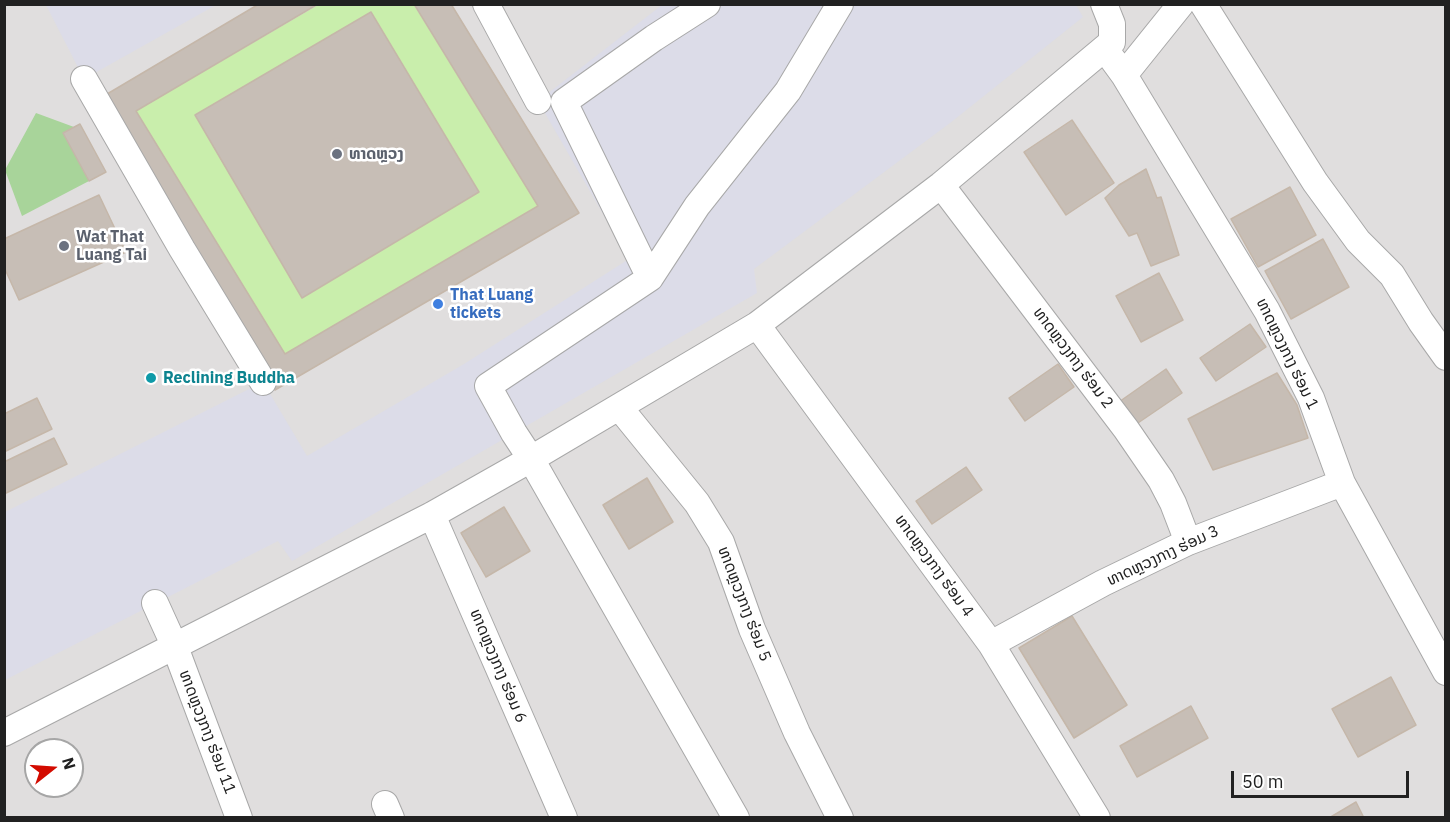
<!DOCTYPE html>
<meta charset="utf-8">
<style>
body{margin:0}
#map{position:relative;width:1450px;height:822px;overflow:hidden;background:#f2efe8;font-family:"IBM Plex Sans",sans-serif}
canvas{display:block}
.frame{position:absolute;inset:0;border:6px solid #212121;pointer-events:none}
.north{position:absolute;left:24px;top:738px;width:60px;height:60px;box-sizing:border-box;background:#fff;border:2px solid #a6a6a6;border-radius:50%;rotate:73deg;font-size:16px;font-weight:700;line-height:24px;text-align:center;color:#212121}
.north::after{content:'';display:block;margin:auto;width:21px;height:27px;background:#d30b00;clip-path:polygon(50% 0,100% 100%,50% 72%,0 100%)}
.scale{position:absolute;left:1231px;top:771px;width:178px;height:27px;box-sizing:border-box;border:3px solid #212121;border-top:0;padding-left:8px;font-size:18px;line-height:21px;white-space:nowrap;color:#212121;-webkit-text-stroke:4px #fff;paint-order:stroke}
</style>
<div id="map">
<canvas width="1450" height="822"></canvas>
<div class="frame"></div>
<div class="north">N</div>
<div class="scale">50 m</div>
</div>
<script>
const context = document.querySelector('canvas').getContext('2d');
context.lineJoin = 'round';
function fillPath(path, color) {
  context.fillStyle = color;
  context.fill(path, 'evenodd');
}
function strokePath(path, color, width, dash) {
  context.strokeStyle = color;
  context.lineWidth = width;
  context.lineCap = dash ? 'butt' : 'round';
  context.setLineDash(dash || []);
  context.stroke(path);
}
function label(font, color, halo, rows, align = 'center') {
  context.font = font + ' "IBM Plex Sans","Noto Sans Lao",sans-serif';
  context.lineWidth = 5;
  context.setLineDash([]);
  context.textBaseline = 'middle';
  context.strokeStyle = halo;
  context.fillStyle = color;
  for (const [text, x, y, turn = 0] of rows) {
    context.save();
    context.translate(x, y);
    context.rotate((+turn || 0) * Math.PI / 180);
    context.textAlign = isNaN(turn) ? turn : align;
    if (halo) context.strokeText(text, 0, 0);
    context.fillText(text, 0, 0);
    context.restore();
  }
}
fillPath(new Path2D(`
 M 5,5 L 1445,5 L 1445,817 L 5,818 ZM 36,750 L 72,750 L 72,786 L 36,786 Z`), '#e0dede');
fillPath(new Path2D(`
 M 318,5 L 414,5 L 538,206 L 285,354 L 136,111 ZM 371,12 L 479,192 L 302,298 L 195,115 Z`), '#c9eeac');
fillPath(new Path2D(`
 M 36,113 L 74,127 L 63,133 L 89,181 L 22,216 L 5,170 Z`), '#a8d49a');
fillPath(new Path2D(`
 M 46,5 L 216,5 L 84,79 Z
 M 662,5 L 1076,5 L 1083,17 L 950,123 L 754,269 L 757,293 L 292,561 L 278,541 L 5,680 L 5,512 L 263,382 L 307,456 L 464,364 L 629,259 L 538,101 Z`), '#dcdce8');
const building = new Path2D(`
 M 259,4 L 318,4 L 136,111 L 285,354 L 538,206 L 414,4 L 451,4 L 579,213 L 275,390 L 97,100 Z
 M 371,12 L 479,192 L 302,298 L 195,115 Z
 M 1072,120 L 1114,183 L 1066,215 L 1024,152 Z
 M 80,124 L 106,172 L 89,181 L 63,133 Z
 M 1146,169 L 1157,198 L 1161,197 L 1179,255 L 1151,266 L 1137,233 L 1129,236 L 1105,198 L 1119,185 Z
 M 1290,187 L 1316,235 L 1258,267 L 1231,219 Z
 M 99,195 L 126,252 L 19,300 L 4,267 L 4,239 Z
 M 1323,239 L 1349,287 L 1291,319 L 1265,271 Z
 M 1159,273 L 1183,320 L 1141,342 L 1116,296 Z
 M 1250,324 L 1266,347 L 1216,381 L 1200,358 Z
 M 1058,364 L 1074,387 L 1025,421 L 1009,398 Z
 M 1166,369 L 1182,393 L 1132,427 L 1116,404 Z
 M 1277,373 L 1297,405 L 1308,438 L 1213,470 L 1188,419 Z
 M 37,398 L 52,429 L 4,452 L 4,414 Z
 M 54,438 L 67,464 L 4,494 L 4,462 Z
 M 966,467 L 982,490 L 932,524 L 916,501 Z
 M 647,478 L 673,522 L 629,549 L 603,505 Z
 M 504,507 L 530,551 L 486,577 L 461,533 Z
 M 1072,616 L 1127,705 L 1074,738 L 1019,648 Z
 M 1391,677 L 1416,725 L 1358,757 L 1332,709 Z
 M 1191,706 L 1208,738 L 1137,777 L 1120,746 Z
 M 1356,802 L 1364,818 L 1329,818 Z`);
fillPath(building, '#c7beb6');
strokePath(building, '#c5b7a9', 1.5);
const minor = new Path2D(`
 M 486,4 L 538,101
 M 1203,4 L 1315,182 L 1358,241 L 1392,275 L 1421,322 L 1446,357
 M 1105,49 L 1124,75 L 1267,311 L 1311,398 L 1342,483 L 1446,672
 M 1124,75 L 1181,4
 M 84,79 L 182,249 L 263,382
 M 941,185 L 1126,429 L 1161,480 L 1173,503 L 1188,542
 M 650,278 L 564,102 L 654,38 L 707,4
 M 757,325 L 991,644 L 1097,818
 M 619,407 L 697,503 L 721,542 L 752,629 L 797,733 L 840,818
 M 432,515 L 564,818
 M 155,603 L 175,647 L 239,818
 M 991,644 L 1103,583 L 1188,542 L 1342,483
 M 4,733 L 432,515 L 531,459 L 757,325 L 941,185 L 1112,42 L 1112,24 L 1104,4
 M 385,804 L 391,818
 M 736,818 L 531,459 L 514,433 L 488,386 L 650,278 L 697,206 L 788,91 L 840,4`);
strokePath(minor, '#a8a8a8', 28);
strokePath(minor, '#fff', 26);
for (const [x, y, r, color] of [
 [337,154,6,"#6b7280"],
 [64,246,6,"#6b7280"],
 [438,304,6,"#3f7fe0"],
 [151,378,6,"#0f9aa8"]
]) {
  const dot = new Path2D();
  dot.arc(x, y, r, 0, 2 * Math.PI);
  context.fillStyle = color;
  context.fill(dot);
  strokePath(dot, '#fff', 2);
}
label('bold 16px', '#5b616d', '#fff', [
 ["ທາດຫຼວງ",349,154],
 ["Wat That",76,237],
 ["Luang Tai",76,255]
], 'left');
label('bold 16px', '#366cbe', '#fff', [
 ["That Luang",450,295],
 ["tickets",450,313]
], 'left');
label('16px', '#212121', '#fff', [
 ["ທາດຫຼວງກາງ ຮ່ອມ 1",1287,354,64],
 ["ທາດຫຼວງກາງ ຮ່ອມ 2",1073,358,53],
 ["ທາດຫຼວງກາງ ຮ່ອມ 3",1163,556,-25],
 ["ທາດຫຼວງກາງ ຮ່ອມ 4",934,566,54],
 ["ທາດຫຼວງກາງ ຮ່ອມ 5",744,604,69],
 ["ທາດຫຼວງກາງ ຮ່ອມ 6",498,666,67],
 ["ທາດຫຼວງກາງ ຮ່ອມ 11",207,732,69]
]);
label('bold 16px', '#0d838f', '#fff', [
 ["Reclining Buddha",163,378]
], 'left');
</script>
